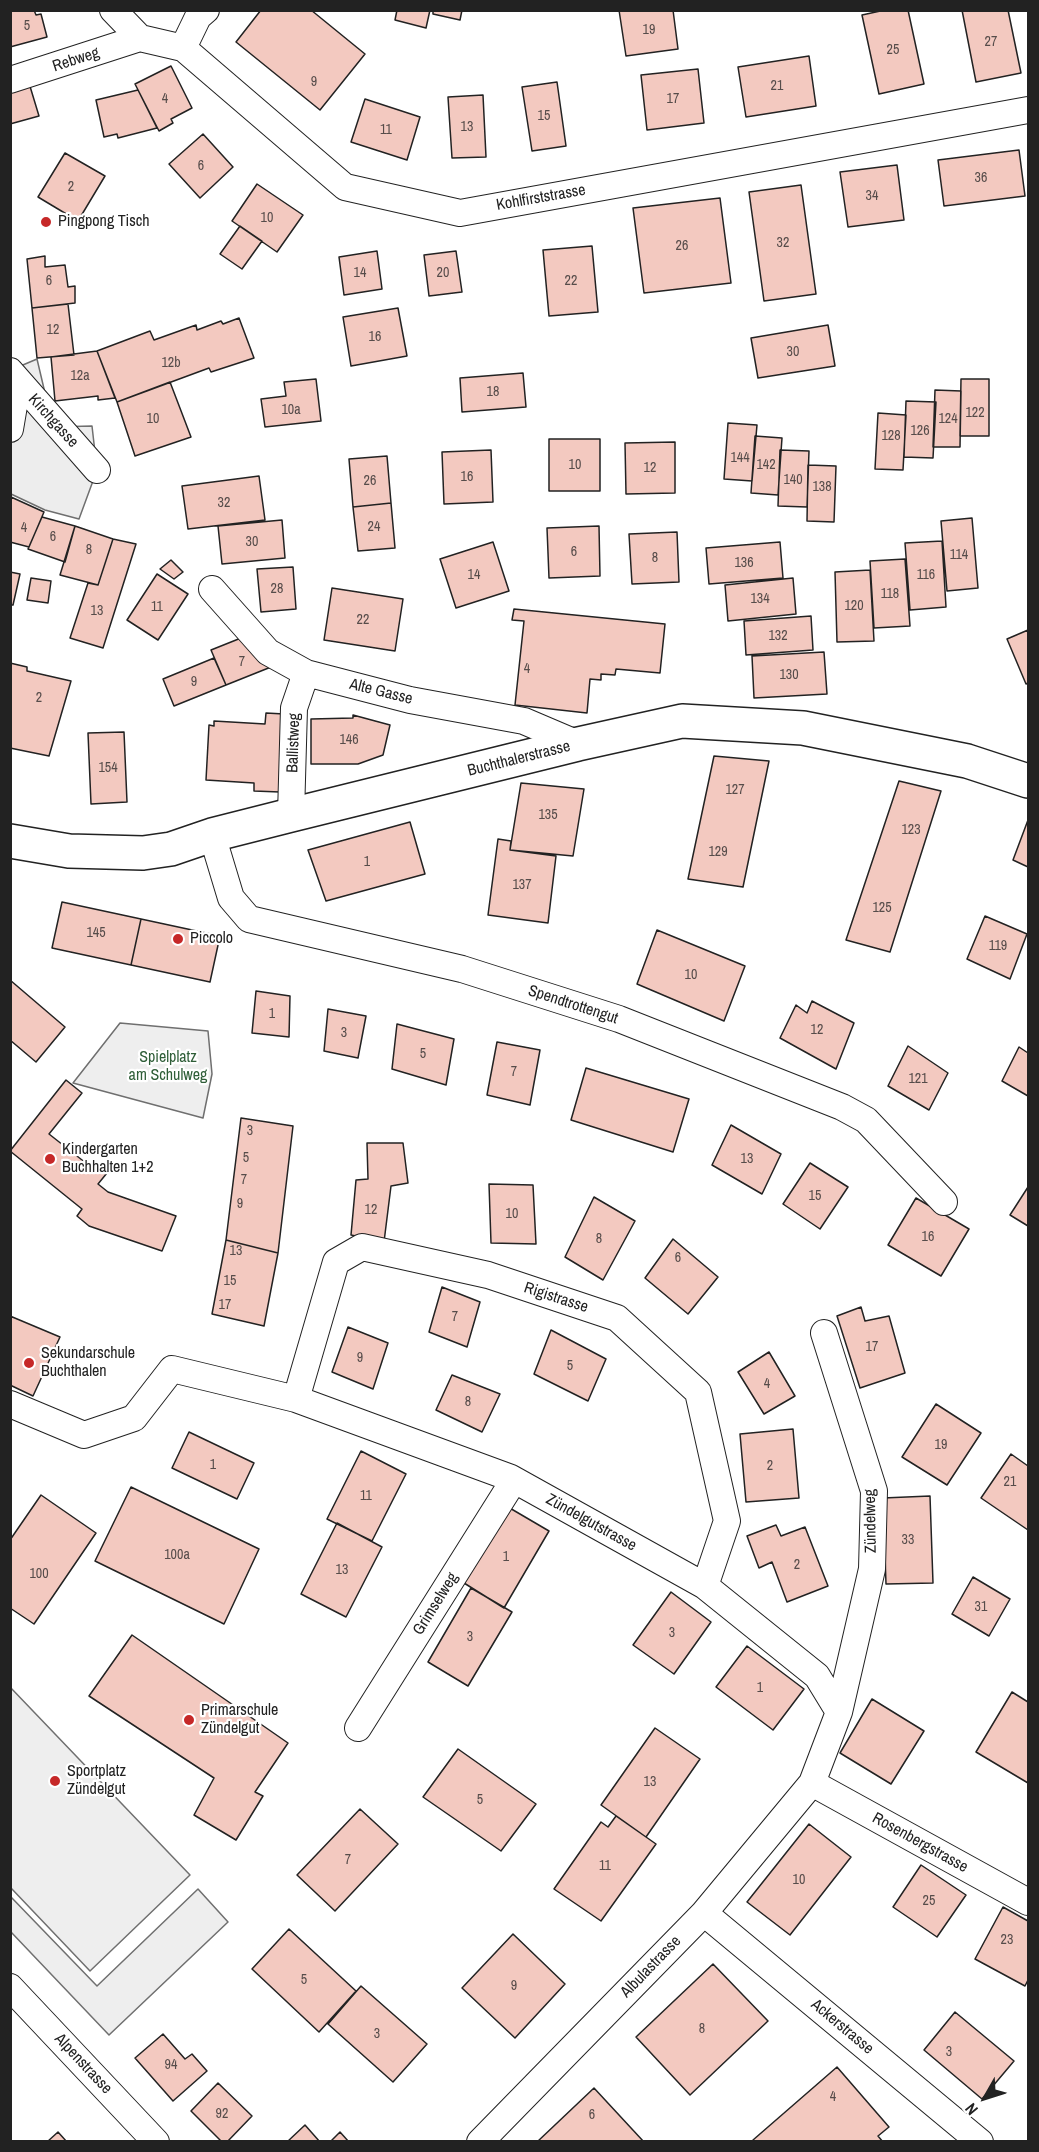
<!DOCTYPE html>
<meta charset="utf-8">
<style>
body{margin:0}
#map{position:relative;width:1039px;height:2152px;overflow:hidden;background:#fff;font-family:"Archivo Narrow",sans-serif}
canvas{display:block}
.frame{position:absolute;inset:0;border:12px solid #222;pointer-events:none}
.north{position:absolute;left:955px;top:2068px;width:60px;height:60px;-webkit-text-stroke:4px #fff;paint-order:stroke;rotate:231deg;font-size:16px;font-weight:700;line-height:24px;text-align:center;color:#222}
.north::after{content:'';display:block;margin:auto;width:21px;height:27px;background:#222;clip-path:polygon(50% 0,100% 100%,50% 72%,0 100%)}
</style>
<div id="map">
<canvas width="1039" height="2152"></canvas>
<div class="frame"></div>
<div class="north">N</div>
</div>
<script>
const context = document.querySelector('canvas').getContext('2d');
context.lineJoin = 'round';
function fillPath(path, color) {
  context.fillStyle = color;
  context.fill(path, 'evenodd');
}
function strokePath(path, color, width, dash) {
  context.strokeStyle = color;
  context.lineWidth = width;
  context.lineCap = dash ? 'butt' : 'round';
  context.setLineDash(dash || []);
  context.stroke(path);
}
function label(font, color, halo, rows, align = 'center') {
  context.font = font + ' "Archivo Narrow",sans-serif';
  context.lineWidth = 4.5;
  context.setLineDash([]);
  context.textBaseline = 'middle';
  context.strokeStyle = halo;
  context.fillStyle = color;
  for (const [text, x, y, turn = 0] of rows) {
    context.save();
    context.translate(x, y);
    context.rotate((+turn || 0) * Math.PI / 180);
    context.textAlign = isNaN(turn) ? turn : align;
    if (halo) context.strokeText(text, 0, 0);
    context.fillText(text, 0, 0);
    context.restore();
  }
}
const green = new Path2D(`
 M 120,1023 L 208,1031 L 212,1074 L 203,1118 L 73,1083 Z
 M 10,1687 L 190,1875 L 90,1971 L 11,1888 Z
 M 198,1889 L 228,1922 L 109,2035 L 11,1932 L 11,1897 L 97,1986 Z`);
fillPath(green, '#eee');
strokePath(green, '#6f6f6f', 1.5);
const parking = new Path2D(`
 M 37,359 L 53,427 L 92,426 L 97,470 L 79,519 L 45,510 L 11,494 L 11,370 Z`);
fillPath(parking, '#ededed');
strokePath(parking, '#6f6f6f', 1.5);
const building = new Path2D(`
 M 10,10 L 34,10 L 36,15 L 41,14 L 47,37 L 10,47 Z
 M 261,10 L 311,10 L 365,54 L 320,110 L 236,42 Z
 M 397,10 L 430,10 L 426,28 L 395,20 Z
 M 433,10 L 462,10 L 460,20 L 433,14 Z
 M 619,10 L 673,10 L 678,49 L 626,56 Z
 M 885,10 L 908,10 L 924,84 L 879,94 L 862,15 Z
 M 962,10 L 1008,10 L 1021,73 L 976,82 Z
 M 809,56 L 816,106 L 746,117 L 738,67 Z
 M 171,66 L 192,108 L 171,119 L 173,123 L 159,131 L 135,84 Z
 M 698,69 L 704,123 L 647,130 L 641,75 Z
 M 557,82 L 566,146 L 532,151 L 522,87 Z
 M 29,83 L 39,116 L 10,124 L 10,88 Z
 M 138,90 L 157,128 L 118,138 L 117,134 L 104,137 L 96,100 Z
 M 483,95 L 486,157 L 452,158 L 448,97 Z
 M 365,99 L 420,117 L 407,160 L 351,142 Z
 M 203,134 L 233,167 L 200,198 L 169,164 Z
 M 1019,150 L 1025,196 L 944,206 L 938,160 Z
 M 65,153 L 105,176 L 78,221 L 38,197 Z
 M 897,165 L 904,220 L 848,227 L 840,172 Z
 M 257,184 L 303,215 L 277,252 L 232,221 Z
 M 801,185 L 816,294 L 764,301 L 749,192 Z
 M 720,198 L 731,283 L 644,293 L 633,208 Z
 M 240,226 L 262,241 L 242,269 L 220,254 Z
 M 592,246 L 598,312 L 549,316 L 543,250 Z
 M 377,251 L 382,289 L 344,295 L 339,257 Z
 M 456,251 L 462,292 L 429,296 L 424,255 Z
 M 45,256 L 45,267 L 65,265 L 68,287 L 75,286 L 75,303 L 32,308 L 27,259 Z
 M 68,304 L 74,355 L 37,358 L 32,308 Z
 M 398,308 L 407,356 L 351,366 L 343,317 Z
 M 239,318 L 254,358 L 211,372 L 209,368 L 117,402 L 97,351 L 150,331 L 154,340 L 196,325 L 197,330 L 221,321 L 223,324 Z
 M 828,325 L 835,366 L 758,378 L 751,338 Z
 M 97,351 L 115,398 L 98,400 L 98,396 L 55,401 L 51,357 Z
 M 523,373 L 526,407 L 462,412 L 460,378 Z
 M 316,379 L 321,421 L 265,427 L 261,399 L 286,396 L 284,382 Z
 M 961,379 L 989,379 L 989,436 L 960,436 Z
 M 170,382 L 191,437 L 135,456 L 117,402 Z
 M 935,390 L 961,391 L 960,447 L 933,447 Z
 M 906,401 L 936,402 L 933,458 L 904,457 Z
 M 878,413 L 906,415 L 903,470 L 875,469 Z
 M 728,423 L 757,425 L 752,481 L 724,479 Z
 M 755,436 L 782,438 L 778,495 L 751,493 Z
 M 549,439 L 600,439 L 600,491 L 549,491 Z
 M 675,442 L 675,493 L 626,494 L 625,443 Z
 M 491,450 L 493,502 L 444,504 L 442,452 Z
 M 780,450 L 809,451 L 807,507 L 778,506 Z
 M 387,456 L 391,503 L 353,507 L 349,459 Z
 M 808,465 L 836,466 L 834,522 L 807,521 Z
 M 259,476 L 265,520 L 188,529 L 182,486 Z
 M 11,497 L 44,512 L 29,547 L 10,542 Z
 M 391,503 L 395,548 L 358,551 L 353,507 Z
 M 42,517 L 75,526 L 65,562 L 28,549 Z
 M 972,518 L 978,588 L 947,591 L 941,521 Z
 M 282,520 L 285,558 L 222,564 L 218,526 Z
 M 75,526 L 113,539 L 98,585 L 60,575 Z
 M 599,526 L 600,576 L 549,578 L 547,528 Z
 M 677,532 L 679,582 L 632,584 L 629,534 Z
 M 113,539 L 136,544 L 103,648 L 70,638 L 88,583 L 98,585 Z
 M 942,541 L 946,607 L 910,610 L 905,543 Z
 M 493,542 L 509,591 L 456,608 L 440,559 Z
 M 780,542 L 783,578 L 709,584 L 706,548 Z
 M 905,559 L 910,626 L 874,628 L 870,561 Z
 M 171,560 L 183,572 L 174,579 L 160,569 Z
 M 293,567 L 296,609 L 261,612 L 257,569 Z
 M 870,570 L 874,641 L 837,642 L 835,572 Z
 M 10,572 L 20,574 L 13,605 L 10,605 Z
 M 157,574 L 188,594 L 158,640 L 127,620 Z
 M 31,578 L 51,581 L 48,603 L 27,600 Z
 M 793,578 L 796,614 L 728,621 L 725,585 Z
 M 332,588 L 403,599 L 395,651 L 324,640 Z
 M 514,609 L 665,624 L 660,673 L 616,669 L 615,675 L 601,674 L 601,680 L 590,679 L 587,713 L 515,705 L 524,621 L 512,620 Z
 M 811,616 L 813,650 L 746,655 L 744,621 Z
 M 1028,630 L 1028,683 L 1026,684 L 1007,639 Z
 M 246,636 L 271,667 L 226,685 L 211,650 Z
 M 824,652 L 827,694 L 754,698 L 752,656 Z
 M 214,658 L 226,685 L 174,706 L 163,679 Z
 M 10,663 L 27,667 L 27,671 L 71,681 L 49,756 L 10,748 Z
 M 266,713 L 284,714 L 280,792 L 254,791 L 254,783 L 206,780 L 209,725 L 214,726 L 214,721 L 265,724 Z
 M 353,715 L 390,725 L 383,755 L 358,764 L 311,764 L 311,719 L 353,718 Z
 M 124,732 L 127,802 L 91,804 L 88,733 Z
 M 714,756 L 769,761 L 743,887 L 688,879 Z
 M 899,781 L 941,791 L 890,952 L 846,940 Z
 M 521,783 L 584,789 L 573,856 L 510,850 Z
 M 1028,820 L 1028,867 L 1013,860 Z
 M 410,822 L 425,874 L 326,901 L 308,850 Z
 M 498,839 L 511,841 L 510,850 L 556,856 L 548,923 L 488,915 Z
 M 62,902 L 141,919 L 131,965 L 52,948 Z
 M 985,916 L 1027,934 L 1010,979 L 967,959 Z
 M 141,919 L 220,936 L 210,982 L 131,965 Z
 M 657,930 L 745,966 L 724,1021 L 637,984 Z
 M 10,980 L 65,1027 L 36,1062 L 10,1040 Z
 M 256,991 L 290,996 L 289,1037 L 252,1033 Z
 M 812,1001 L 854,1023 L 836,1069 L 780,1038 L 796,1005 L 807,1013 Z
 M 328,1009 L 366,1016 L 358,1058 L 324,1051 Z
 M 397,1024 L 454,1039 L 446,1085 L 392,1069 Z
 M 497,1042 L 540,1050 L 530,1105 L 487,1095 Z
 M 908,1046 L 948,1073 L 929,1110 L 888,1086 Z
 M 1019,1047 L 1028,1053 L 1028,1096 L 1002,1081 Z
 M 586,1068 L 689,1099 L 673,1152 L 571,1120 Z
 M 66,1080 L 82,1093 L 49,1134 L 96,1171 L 100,1167 L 107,1173 L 98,1184 L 108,1192 L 176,1216 L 162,1251 L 89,1226 L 77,1216 L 82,1209 L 10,1151 Z
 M 241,1118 L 293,1126 L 278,1253 L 226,1240 Z
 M 731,1125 L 781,1154 L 762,1194 L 712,1165 Z
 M 367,1143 L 403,1143 L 408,1183 L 391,1186 L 384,1242 L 351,1235 L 356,1180 L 368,1179 Z
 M 810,1163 L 848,1187 L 820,1229 L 783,1204 Z
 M 489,1184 L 533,1185 L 536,1244 L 491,1243 Z
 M 1028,1187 L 1028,1226 L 1010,1215 Z
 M 594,1197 L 635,1221 L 603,1280 L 565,1257 Z
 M 916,1198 L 969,1229 L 941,1276 L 888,1245 Z
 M 673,1239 L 718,1277 L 688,1314 L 645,1278 Z
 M 226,1240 L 278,1253 L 264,1326 L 212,1314 Z
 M 442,1287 L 480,1302 L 467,1347 L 429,1332 Z
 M 861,1307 L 865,1321 L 889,1316 L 905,1373 L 860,1388 L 837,1316 Z
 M 10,1316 L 60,1337 L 33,1396 L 10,1385 Z
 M 348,1327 L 388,1343 L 373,1389 L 332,1372 Z
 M 551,1330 L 606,1359 L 588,1401 L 534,1374 Z
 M 769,1352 L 795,1396 L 764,1414 L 738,1372 Z
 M 452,1375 L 500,1394 L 482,1432 L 436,1410 Z
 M 936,1404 L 981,1433 L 947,1485 L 902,1457 Z
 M 793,1429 L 799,1498 L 746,1502 L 740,1434 Z
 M 189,1432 L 254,1463 L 237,1499 L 172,1468 Z
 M 361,1451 L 406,1474 L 372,1541 L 327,1519 Z
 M 1011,1454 L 1028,1466 L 1028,1530 L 981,1498 Z
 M 131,1487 L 259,1549 L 224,1624 L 95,1561 Z
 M 41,1495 L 96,1533 L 34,1624 L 10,1608 L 10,1540 Z
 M 930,1496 L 933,1583 L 886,1584 L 883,1498 Z
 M 508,1507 L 549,1531 L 504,1608 L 464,1583 Z
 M 337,1523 L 382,1547 L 346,1617 L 301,1594 Z
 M 776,1525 L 781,1536 L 805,1527 L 828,1586 L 787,1602 L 772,1562 L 759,1568 L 747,1536 Z
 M 973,1577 L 1010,1599 L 989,1636 L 952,1614 Z
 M 471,1588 L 512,1612 L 468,1686 L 428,1662 Z
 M 671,1592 L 711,1622 L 674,1674 L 633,1645 Z
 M 132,1635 L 288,1743 L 255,1792 L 263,1796 L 236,1840 L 194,1815 L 214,1778 L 89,1696 Z
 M 747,1646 L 804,1689 L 773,1730 L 716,1687 Z
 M 1012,1692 L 1028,1702 L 1028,1783 L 976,1752 Z
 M 872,1699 L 924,1731 L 891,1784 L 840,1753 Z
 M 655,1728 L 700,1759 L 646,1837 L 601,1805 Z
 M 458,1749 L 536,1804 L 501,1851 L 423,1797 Z
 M 360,1809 L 398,1844 L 335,1911 L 297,1875 Z
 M 616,1816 L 656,1844 L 601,1921 L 554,1889 L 601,1822 L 608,1827 Z
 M 809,1824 L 851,1857 L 790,1935 L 747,1902 Z
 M 921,1865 L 966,1895 L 937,1937 L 893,1907 Z
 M 1003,1907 L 1028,1921 L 1028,1980 L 1025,1986 L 975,1959 Z
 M 289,1929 L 356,1991 L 319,2032 L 252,1969 Z
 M 513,1934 L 565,1984 L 515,2038 L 462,1988 Z
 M 713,1964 L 768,2021 L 690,2095 L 636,2037 Z
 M 361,1986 L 427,2044 L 393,2082 L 328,2024 Z
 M 955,2012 L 1014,2061 L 982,2099 L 924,2050 Z
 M 163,2034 L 185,2059 L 192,2054 L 207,2071 L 173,2101 L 135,2058 Z
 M 837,2067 L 889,2127 L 878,2136 L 883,2142 L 755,2142 L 753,2140 Z
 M 218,2083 L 252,2116 L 227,2142 L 222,2142 L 191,2111 Z
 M 594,2088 L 644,2142 L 537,2142 Z
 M 305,2125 L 320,2142 L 287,2142 Z
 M 58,2132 L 67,2142 L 47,2142 Z
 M 340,2132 L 349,2142 L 330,2142 Z`);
fillPath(building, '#f3c9c0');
strokePath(building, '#222', 1.5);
const street = new Path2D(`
 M 113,10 L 140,38 L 183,48 L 345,187 L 460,213 L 1028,110
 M 183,48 L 198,17 L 206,10
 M 10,80 L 140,38
 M 10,371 L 97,470
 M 10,429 L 18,382
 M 212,589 L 268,652 L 306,673 L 410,700 L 524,721 L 578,744
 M 291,815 L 294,708 L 306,673
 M 212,835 L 231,898 L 249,919 L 462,969 L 619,1019 L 842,1107 L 866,1120 L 944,1202
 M 824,1333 L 874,1491 L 872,1569 L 839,1712
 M 296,1399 L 336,1262 L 362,1247 L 488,1275 L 617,1318 L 698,1392 L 727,1521 L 705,1586
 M 10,1404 L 84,1435 L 134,1418 L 172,1369 L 296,1399 L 511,1478 L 705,1586 L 817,1676 L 839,1712 L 812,1783 L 704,1913 L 480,2142
 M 358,1728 L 514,1480
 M 812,1783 L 1028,1902
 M 704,1913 L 980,2142
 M 10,1987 L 156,2142`);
const secondary = new Path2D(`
 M 10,841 L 69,851 L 143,853 L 171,849 L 212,835 L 291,815 L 578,744 L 682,721 L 803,728 L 967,761 L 1028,781`);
strokePath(street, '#222', 28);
strokePath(secondary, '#222', 36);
strokePath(street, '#fff', 26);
strokePath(secondary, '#fff', 33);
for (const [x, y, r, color] of [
 [46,222,6,"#c62828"],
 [178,939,6,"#c62828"],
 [50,1159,6,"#c62828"],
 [29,1363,6,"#c62828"],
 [189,1720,6,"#c62828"],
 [55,1781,6,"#c62828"]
]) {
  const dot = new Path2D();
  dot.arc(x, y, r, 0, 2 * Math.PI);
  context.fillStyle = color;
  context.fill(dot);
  strokePath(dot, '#fff', 2);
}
label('14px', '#564c4a', null, [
 ["5",27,26],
 ["19",649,30],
 ["27",991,42],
 ["25",893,50],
 ["9",314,82],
 ["21",777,86],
 ["4",165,99],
 ["17",673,99],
 ["15",544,116],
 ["13",467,127],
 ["11",386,130],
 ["6",201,166],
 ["36",981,178],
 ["2",71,187],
 ["34",872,196],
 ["10",267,218],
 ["32",783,243],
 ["26",682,246],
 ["14",360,273],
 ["20",443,273],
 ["6",49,281],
 ["22",571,281],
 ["12",53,330],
 ["16",375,337],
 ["30",793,352],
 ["12b",171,363],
 ["12a",80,376],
 ["18",493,392],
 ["10a",291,410],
 ["122",975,413],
 ["10",153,419],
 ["124",948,419],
 ["126",920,431],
 ["128",891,436],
 ["144",740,458],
 ["10",575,465],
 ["142",766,465],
 ["12",650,468],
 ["16",467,477],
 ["140",793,480],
 ["26",370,481],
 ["138",822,487],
 ["32",224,503],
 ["24",374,527],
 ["4",24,528],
 ["6",53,537],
 ["30",252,542],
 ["8",89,550],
 ["6",574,552],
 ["114",959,555],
 ["8",655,558],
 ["136",744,563],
 ["14",474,575],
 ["116",926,575],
 ["28",277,589],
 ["118",890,594],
 ["134",760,599],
 ["120",854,606],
 ["11",157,607],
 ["13",97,611],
 ["22",363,620],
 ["132",778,636],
 ["7",242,662],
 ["4",527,669],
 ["130",789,675],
 ["9",194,682],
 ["2",39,698],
 ["146",349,740],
 ["154",108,768],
 ["127",735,790],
 ["135",548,815],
 ["123",911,830],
 ["129",718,852],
 ["1",367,862],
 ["137",522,885],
 ["125",882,908],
 ["145",96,933],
 ["119",998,946],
 ["10",691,975],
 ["1",272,1014],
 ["12",817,1030],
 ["3",344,1033],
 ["5",423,1054],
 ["7",514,1072],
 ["121",918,1079],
 ["3",250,1131],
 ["5",246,1158],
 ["13",747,1159],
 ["7",244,1180],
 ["15",815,1196],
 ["9",240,1204],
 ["12",371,1210],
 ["10",512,1214],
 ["16",928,1237],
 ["8",599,1239],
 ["13",236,1251],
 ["6",678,1258],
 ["15",230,1281],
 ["17",225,1305],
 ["7",455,1317],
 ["17",872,1347],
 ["9",360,1358],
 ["5",570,1366],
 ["4",767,1384],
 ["8",468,1402],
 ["19",941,1445],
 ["1",213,1465],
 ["2",770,1466],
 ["21",1010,1482],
 ["11",366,1496],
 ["33",908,1540],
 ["100a",177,1555],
 ["1",506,1557],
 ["2",797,1565],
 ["13",342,1570],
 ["100",39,1574],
 ["31",981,1607],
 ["3",672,1633],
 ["3",470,1637],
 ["1",760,1688],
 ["13",650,1782],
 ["5",480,1800],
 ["7",348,1860],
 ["11",605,1866],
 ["10",799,1880],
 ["25",929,1901],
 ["23",1007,1940],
 ["5",304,1980],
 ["9",514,1986],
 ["8",702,2029],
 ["3",377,2034],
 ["3",949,2052],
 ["94",171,2065],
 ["4",833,2097],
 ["92",222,2114],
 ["6",592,2115]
]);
label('16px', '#222', '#fff', [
 ["Rebweg",76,60,-18],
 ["Kohlfirststrasse",541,198,-10],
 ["Kirchgasse",53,421,48],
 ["Alte Gasse",381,692,14],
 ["Ballistweg",294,743,-88],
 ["Buchthalerstrasse",519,759,-14],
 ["Spendtrottengut",573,1005,18],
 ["Rigistrasse",556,1298,18],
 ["Zündelweg",871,1521,-91],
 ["Zündelgutstrasse",591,1523,29],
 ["Grimselweg",436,1604,-58],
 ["Rosenbergstrasse",920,1843,29],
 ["Albulastrasse",651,1967,-46],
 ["Ackerstrasse",842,2027,40],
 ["Alpenstrasse",83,2064,47]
]);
label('16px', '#222', '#fff', [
 ["Pingpong Tisch",58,222],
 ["Piccolo",190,939],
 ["Kindergarten",62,1150],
 ["Buchhalten 1+2",62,1168],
 ["Sekundarschule",41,1354],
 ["Buchthalen",41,1372],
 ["Primarschule",201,1711],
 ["Zündelgut",201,1729],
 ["Sportplatz",67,1772],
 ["Zündelgut",67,1790]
], 'left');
label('16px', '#2f5e38', '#fff', [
 ["Spielplatz",168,1058],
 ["am Schulweg",168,1076]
]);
</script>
